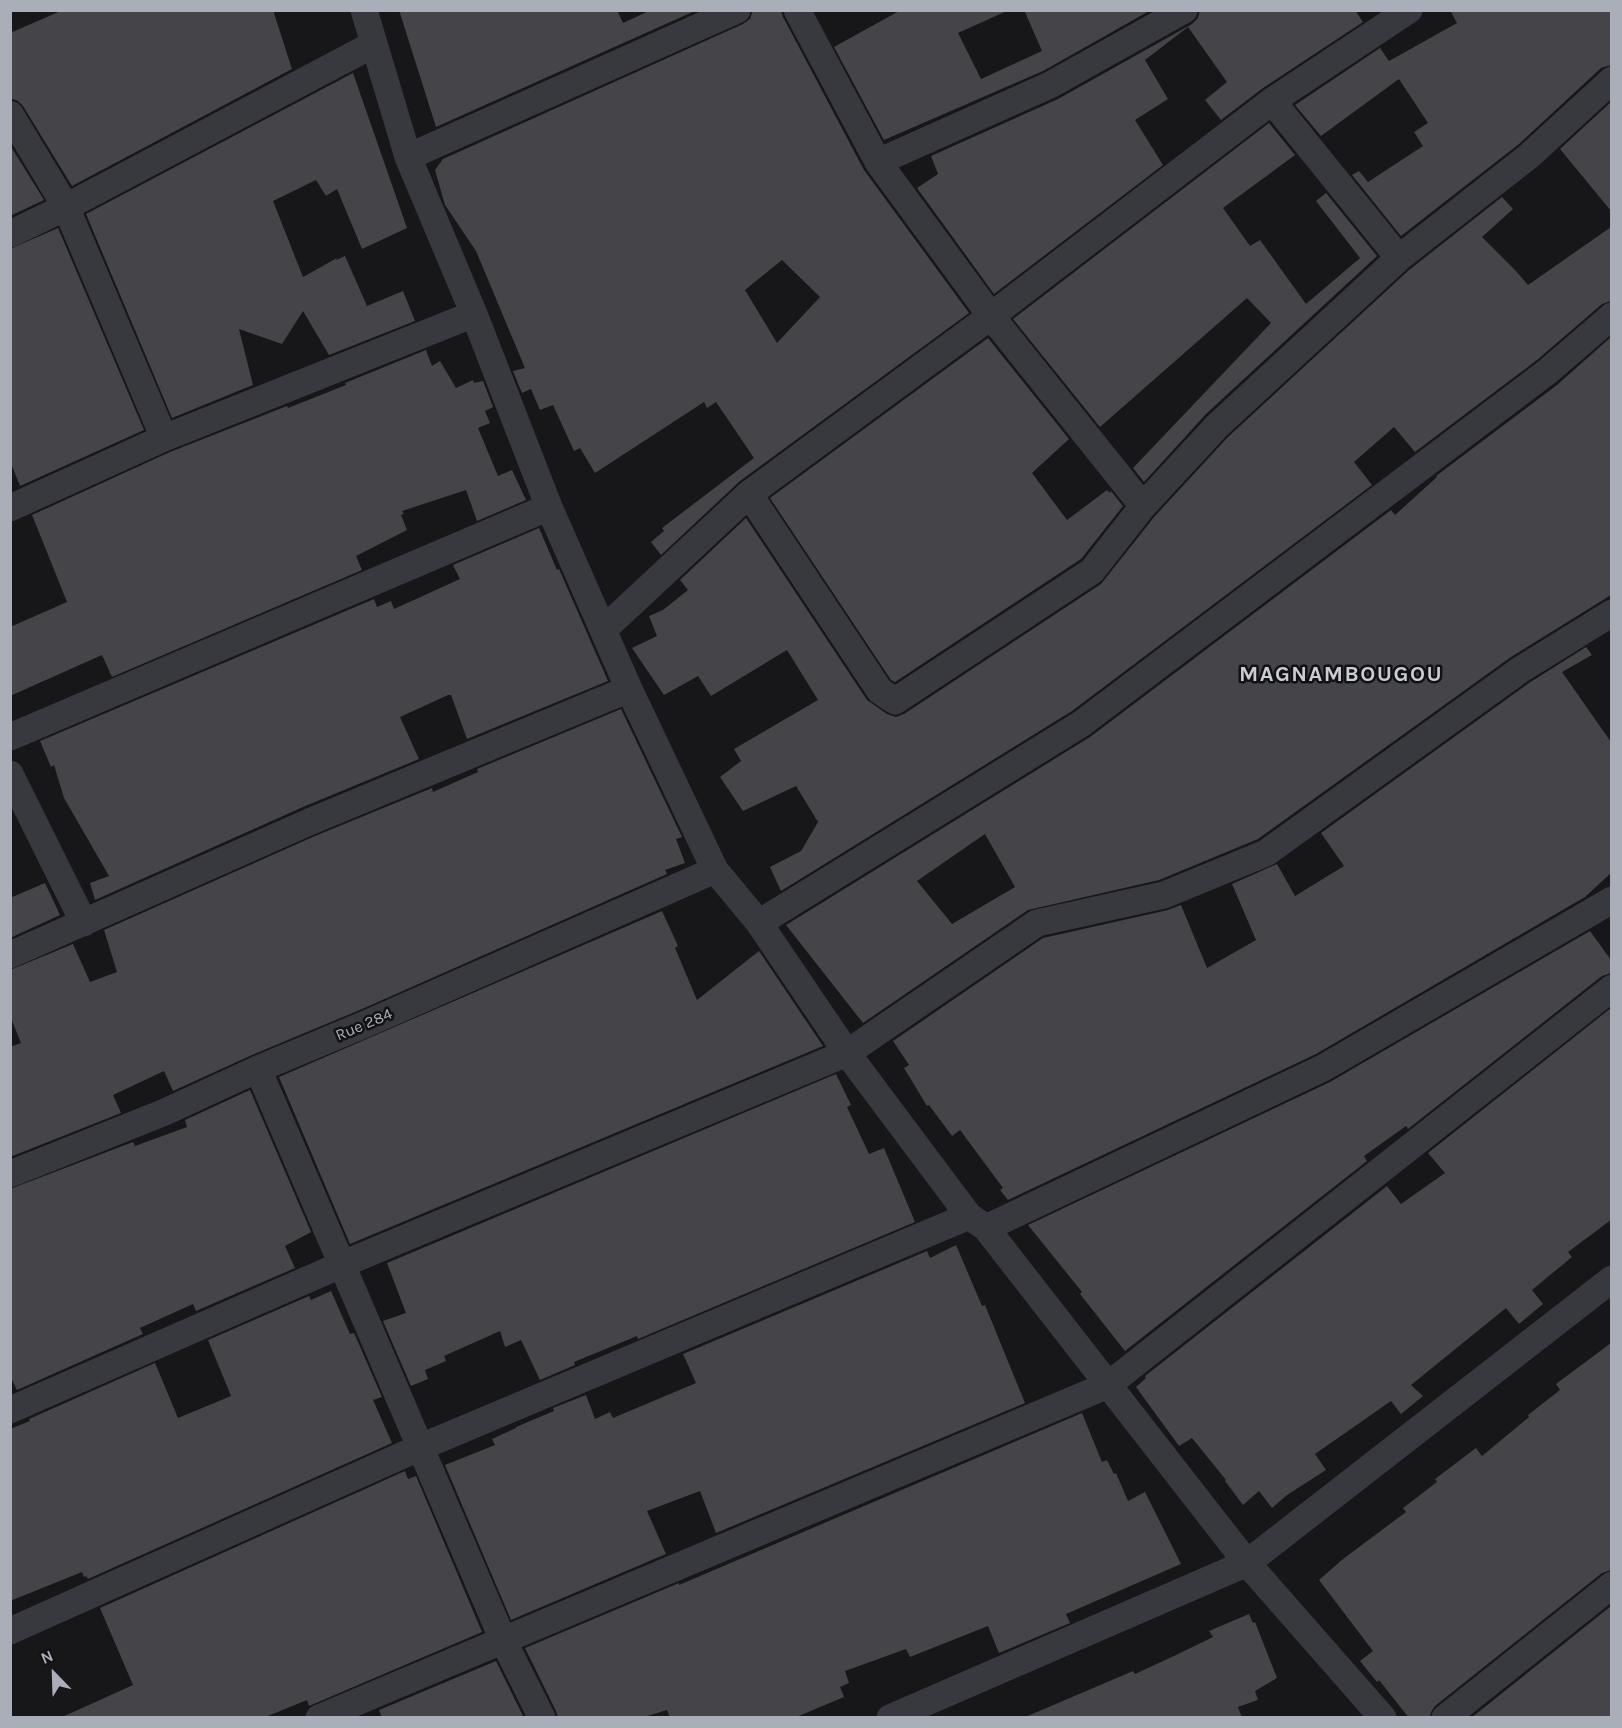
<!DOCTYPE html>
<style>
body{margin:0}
#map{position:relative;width:1622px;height:1728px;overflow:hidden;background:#171719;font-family:Karla,sans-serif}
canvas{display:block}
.frame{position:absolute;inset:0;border:12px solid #aaaeb8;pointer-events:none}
.north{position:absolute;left:24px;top:1644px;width:60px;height:60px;-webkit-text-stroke:4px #121214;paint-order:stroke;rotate:337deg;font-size:16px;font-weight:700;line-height:24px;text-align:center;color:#aaaeb8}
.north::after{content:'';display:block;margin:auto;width:21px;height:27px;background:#aaaeb8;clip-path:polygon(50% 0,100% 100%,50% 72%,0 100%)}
</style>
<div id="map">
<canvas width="1622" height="1728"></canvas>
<div class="frame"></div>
<div class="north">N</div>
</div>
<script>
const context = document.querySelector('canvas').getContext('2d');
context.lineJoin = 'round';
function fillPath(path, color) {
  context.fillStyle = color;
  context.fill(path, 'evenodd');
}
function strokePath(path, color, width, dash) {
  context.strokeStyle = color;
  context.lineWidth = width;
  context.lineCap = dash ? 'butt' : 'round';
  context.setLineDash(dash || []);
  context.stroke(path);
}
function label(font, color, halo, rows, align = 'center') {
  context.font = font + ' Karla,sans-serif';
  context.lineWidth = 5;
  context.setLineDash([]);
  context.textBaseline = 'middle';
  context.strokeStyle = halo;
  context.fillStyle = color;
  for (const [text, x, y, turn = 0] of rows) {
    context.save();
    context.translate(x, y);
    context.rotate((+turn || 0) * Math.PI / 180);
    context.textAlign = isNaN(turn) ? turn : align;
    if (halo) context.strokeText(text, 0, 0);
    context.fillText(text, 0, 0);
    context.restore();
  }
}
fillPath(new Path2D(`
 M 63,10 L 273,10 L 292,69 L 72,186 L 23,106 L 18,101 L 10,98 L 10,33 Z
 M 399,10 L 617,10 L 623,23 L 651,10 L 697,10 L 436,127 Z
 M 753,10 L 781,10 L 783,17 L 864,170 L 969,313 L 740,481 L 661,555 L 651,542 L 664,531 L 662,528 L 754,458 L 716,402 L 707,408 L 704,402 L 595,473 L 580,448 L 574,451 L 553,405 L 540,410 L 531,389 L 522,393 L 513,371 L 525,368 L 476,251 L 445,205 L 435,170 L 443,159 L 743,24 L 750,19 ZM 782,260 L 820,297 L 777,343 L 745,290 Z
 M 901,10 L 1009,10 L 958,33 L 981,79 L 1042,51 L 1024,10 L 1151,10 L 1043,71 L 884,140 L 834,47 Z
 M 1200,10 L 1355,10 L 1363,22 L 1263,88 L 1221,120 L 1205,100 L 1227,82 L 1188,27 L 1145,60 L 1168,99 L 1135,120 L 1163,165 L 994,294 L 917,188 L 938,174 L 931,156 L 1058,99 L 1192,24 L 1198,18 Z
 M 1450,10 L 1611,10 L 1611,65 L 1601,68 L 1519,144 L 1401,236 L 1352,175 L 1359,171 L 1368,182 L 1423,146 L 1414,132 L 1428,123 L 1399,79 L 1321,136 L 1295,105 L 1380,48 L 1389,61 L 1457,23 Z
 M 353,73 L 407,228 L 362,249 L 337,189 L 326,196 L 316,180 L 273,201 L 303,277 L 337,258 L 336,260 L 345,256 L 367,306 L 403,291 L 415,321 L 329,355 L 303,311 L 282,344 L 239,329 L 253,385 L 172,418 L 86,214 Z
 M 1611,102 L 1611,211 L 1560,149 Z
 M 1269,123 L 1295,155 L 1223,208 L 1250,246 L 1260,240 L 1306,304 L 1360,258 L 1316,201 L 1326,193 L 1377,256 L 1206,414 L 1144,482 L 1133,468 L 1271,323 L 1247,298 L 1100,427 L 1013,319 Z
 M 10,145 L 44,200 L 10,216 Z
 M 1502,197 L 1513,209 L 1482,237 L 1515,270 L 1528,285 L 1611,227 L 1611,301 L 1602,304 L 1537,360 L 1415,452 L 1394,427 L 1354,462 L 1372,485 L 1072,711 L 781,891 L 770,867 L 801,851 L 818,822 L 796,786 L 743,811 L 720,777 L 741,761 L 734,749 L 818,700 L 787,650 L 711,696 L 698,676 L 664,695 L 632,648 L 657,636 L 649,616 L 663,610 L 688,590 L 680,580 L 746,518 L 867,700 L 887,714 L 896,717 L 904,714 L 1101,584 L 1155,516 L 1228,437 L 1409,270 Z
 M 58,228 L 144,430 L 20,486 L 10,461 L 10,249 Z
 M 1611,337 L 1611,595 L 1511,657 L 1258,839 L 1159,880 L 1028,910 L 863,1023 L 786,925 L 1090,737 L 1391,510 L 1395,515 L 1437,477 L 1436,476 L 1557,385 ZM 985,834 L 1015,887 L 952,924 L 917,881 Z
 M 988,338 L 1069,439 L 1032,473 L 1067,520 L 1107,490 L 1110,493 L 1111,491 L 1123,506 L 1081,559 L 895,682 L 891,680 L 770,498 Z
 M 426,350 L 432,366 L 440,361 L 456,388 L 473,380 L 474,383 L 483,381 L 493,407 L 485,411 L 490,423 L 478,428 L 498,476 L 512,470 L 526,500 L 477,521 L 466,490 L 402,511 L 404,514 L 401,515 L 407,530 L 356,556 L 362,570 L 112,677 L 102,655 L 10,696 L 10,627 L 67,602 L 32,515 L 170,452 L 287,406 L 288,408 L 346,385 L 345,383 Z
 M 539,528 L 557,570 L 559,569 L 608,681 L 467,739 L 451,695 L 448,695 L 400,717 L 419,759 L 303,807 L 95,900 L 90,883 L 109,876 L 64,798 L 54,765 L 51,767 L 40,741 L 374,599 L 377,607 L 391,601 L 394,609 L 460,579 L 453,565 Z
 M 1586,647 L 1592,655 L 1562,672 L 1611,742 L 1611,873 L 1585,897 L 1316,1054 L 1008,1200 L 1000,1190 L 1003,1188 L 960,1130 L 952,1136 L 929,1105 L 927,1106 L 904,1068 L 909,1065 L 893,1041 L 1043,938 L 1168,910 L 1181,905 L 1207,968 L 1256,940 L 1232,884 L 1277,864 L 1295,896 L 1344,866 L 1321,833 L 1529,683 Z
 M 621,709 L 682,837 L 676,839 L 685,863 L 665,870 L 667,874 L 362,1009 L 252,1055 L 173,1091 L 164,1071 L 113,1095 L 121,1113 L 10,1157 L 10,1047 L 21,1043 L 10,1016 L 10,970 L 73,944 L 90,982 L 117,972 L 104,930 L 315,836 L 432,788 L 433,792 L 478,772 L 477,769 Z
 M 45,883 L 60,915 L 10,938 L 10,898 Z
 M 662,911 L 678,946 L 675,948 L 697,1000 L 759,951 L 823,1046 L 350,1244 L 279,1077 Z
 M 1590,931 L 1611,960 L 1611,973 L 1602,976 L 1408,1129 L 1406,1126 L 1364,1156 L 1367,1161 L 1125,1351 L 1080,1294 L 1082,1292 L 1028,1225 L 1330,1082 Z
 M 1611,1008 L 1611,1220 L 1568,1252 L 1572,1257 L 1532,1290 L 1543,1304 L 1519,1324 L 1506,1308 L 1411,1385 L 1423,1396 L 1401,1414 L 1391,1401 L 1315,1454 L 1326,1470 L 1287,1495 L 1272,1508 L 1259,1491 L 1243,1505 L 1225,1481 L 1226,1480 L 1192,1438 L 1179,1446 L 1136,1387 L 1146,1378 L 1145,1376 L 1387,1186 L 1401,1204 L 1445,1173 L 1428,1153 Z
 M 836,1074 L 851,1105 L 847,1107 L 869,1154 L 884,1148 L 915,1222 L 638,1339 L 637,1336 L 574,1362 L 575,1365 L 540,1380 L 521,1340 L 505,1347 L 500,1331 L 444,1356 L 446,1361 L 425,1370 L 428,1379 L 411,1386 L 383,1321 L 406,1313 L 387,1263 Z
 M 250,1090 L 311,1232 L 285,1246 L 295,1268 L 196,1311 L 193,1304 L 140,1328 L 143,1334 L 17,1390 L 10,1376 L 10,1189 L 133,1142 L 135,1146 L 187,1127 L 185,1120 Z
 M 956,1245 L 982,1306 L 985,1305 L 1025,1403 L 716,1533 L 700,1491 L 647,1511 L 666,1554 L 511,1620 L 445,1465 L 495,1445 L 492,1439 L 516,1428 L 516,1427 L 554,1411 L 553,1408 L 586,1395 L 595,1419 L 610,1412 L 613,1418 L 696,1383 L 683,1354 L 927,1251 L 930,1258 Z
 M 331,1291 L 350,1334 L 354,1333 L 382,1397 L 373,1400 L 392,1443 L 88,1579 L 86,1576 L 84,1577 L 82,1572 L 10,1601 L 10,1429 L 30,1421 L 29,1419 L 155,1363 L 178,1418 L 231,1396 L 208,1340 L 309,1296 L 311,1300 Z
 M 1611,1343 L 1611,1570 L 1602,1573 L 1435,1706 L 1431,1712 L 1430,1718 L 1409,1718 L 1379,1680 L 1377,1682 L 1360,1661 L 1373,1651 L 1319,1580 L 1343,1559 L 1406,1512 L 1403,1508 L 1437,1482 L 1435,1479 L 1476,1448 L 1482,1456 L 1529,1417 L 1528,1415 L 1560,1390 L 1556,1384 Z
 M 1082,1413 L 1102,1462 L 1107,1460 L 1114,1474 L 1116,1473 L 1128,1501 L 1145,1492 L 1181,1564 L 1066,1614 L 1070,1623 L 999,1653 L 988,1626 L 910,1657 L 906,1649 L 845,1671 L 849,1683 L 840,1687 L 844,1697 L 794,1718 L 670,1718 L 667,1710 L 641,1718 L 558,1718 L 556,1711 L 525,1648 L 679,1583 L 679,1585 Z
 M 405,1471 L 408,1479 L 416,1476 L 482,1632 L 309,1706 L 307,1700 L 263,1718 L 60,1718 L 133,1685 L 100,1608 Z
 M 1611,1606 L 1611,1718 L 1471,1718 Z
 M 1249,1614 L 1253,1623 L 1255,1622 L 1277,1678 L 1255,1691 L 1258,1700 L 1238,1707 L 1242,1718 L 1023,1718 L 1133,1671 L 1135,1674 L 1176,1655 L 1213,1637 L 1209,1631 Z
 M 496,1661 L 524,1718 L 382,1718 L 379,1710 Z`), '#444449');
strokePath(new Path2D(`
 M 364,10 L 408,157 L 474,314 L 549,507 L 629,689 L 715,870 L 759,923 L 847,1053 L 969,1216 L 986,1228 L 1247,1563 L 1383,1718
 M 797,10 L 878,162 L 991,316 L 1143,506
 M 1272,101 L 1399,258
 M 10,114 L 66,207 L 164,438
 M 408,157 L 737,10
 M 878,162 L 1050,85 L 1184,10
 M 10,234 L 66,207 L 374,44
 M 749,494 L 880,691 L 895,701 L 1092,571 L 1143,506 L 1217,426 L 1399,258 L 1529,156 L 1612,80
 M 10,508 L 164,438 L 474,314
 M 603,630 L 749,494 L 991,316 L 1272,101 L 1409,10
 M 10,737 L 549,507
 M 10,774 L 84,923
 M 759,923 L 1081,724 L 1547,372 L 1612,316
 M 10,955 L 309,822 L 629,689
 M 258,1069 L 503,1640 L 542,1718
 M 10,1174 L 165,1112 L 258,1069 L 368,1023 L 715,870
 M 986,1228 L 1323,1068 L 1612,900
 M 10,1410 L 343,1264 L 847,1053 L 1037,923 L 1164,895 L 1266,853 L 1520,670 L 1612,613
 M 10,1631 L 421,1447 L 969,1216
 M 319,1718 L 1108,1385 L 1612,988
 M 890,1718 L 1247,1563 L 1612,1279
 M 1445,1718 L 1612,1585`), '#38393e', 27);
label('16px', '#aaaeb8', '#121214', [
 ["Rue 284",364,1025,-23]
]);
context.letterSpacing = '1.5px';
label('bold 22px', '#cbcdd5', '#121214', [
 ["MAGNAMBOUGOU",1341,675]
]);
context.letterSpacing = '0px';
</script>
